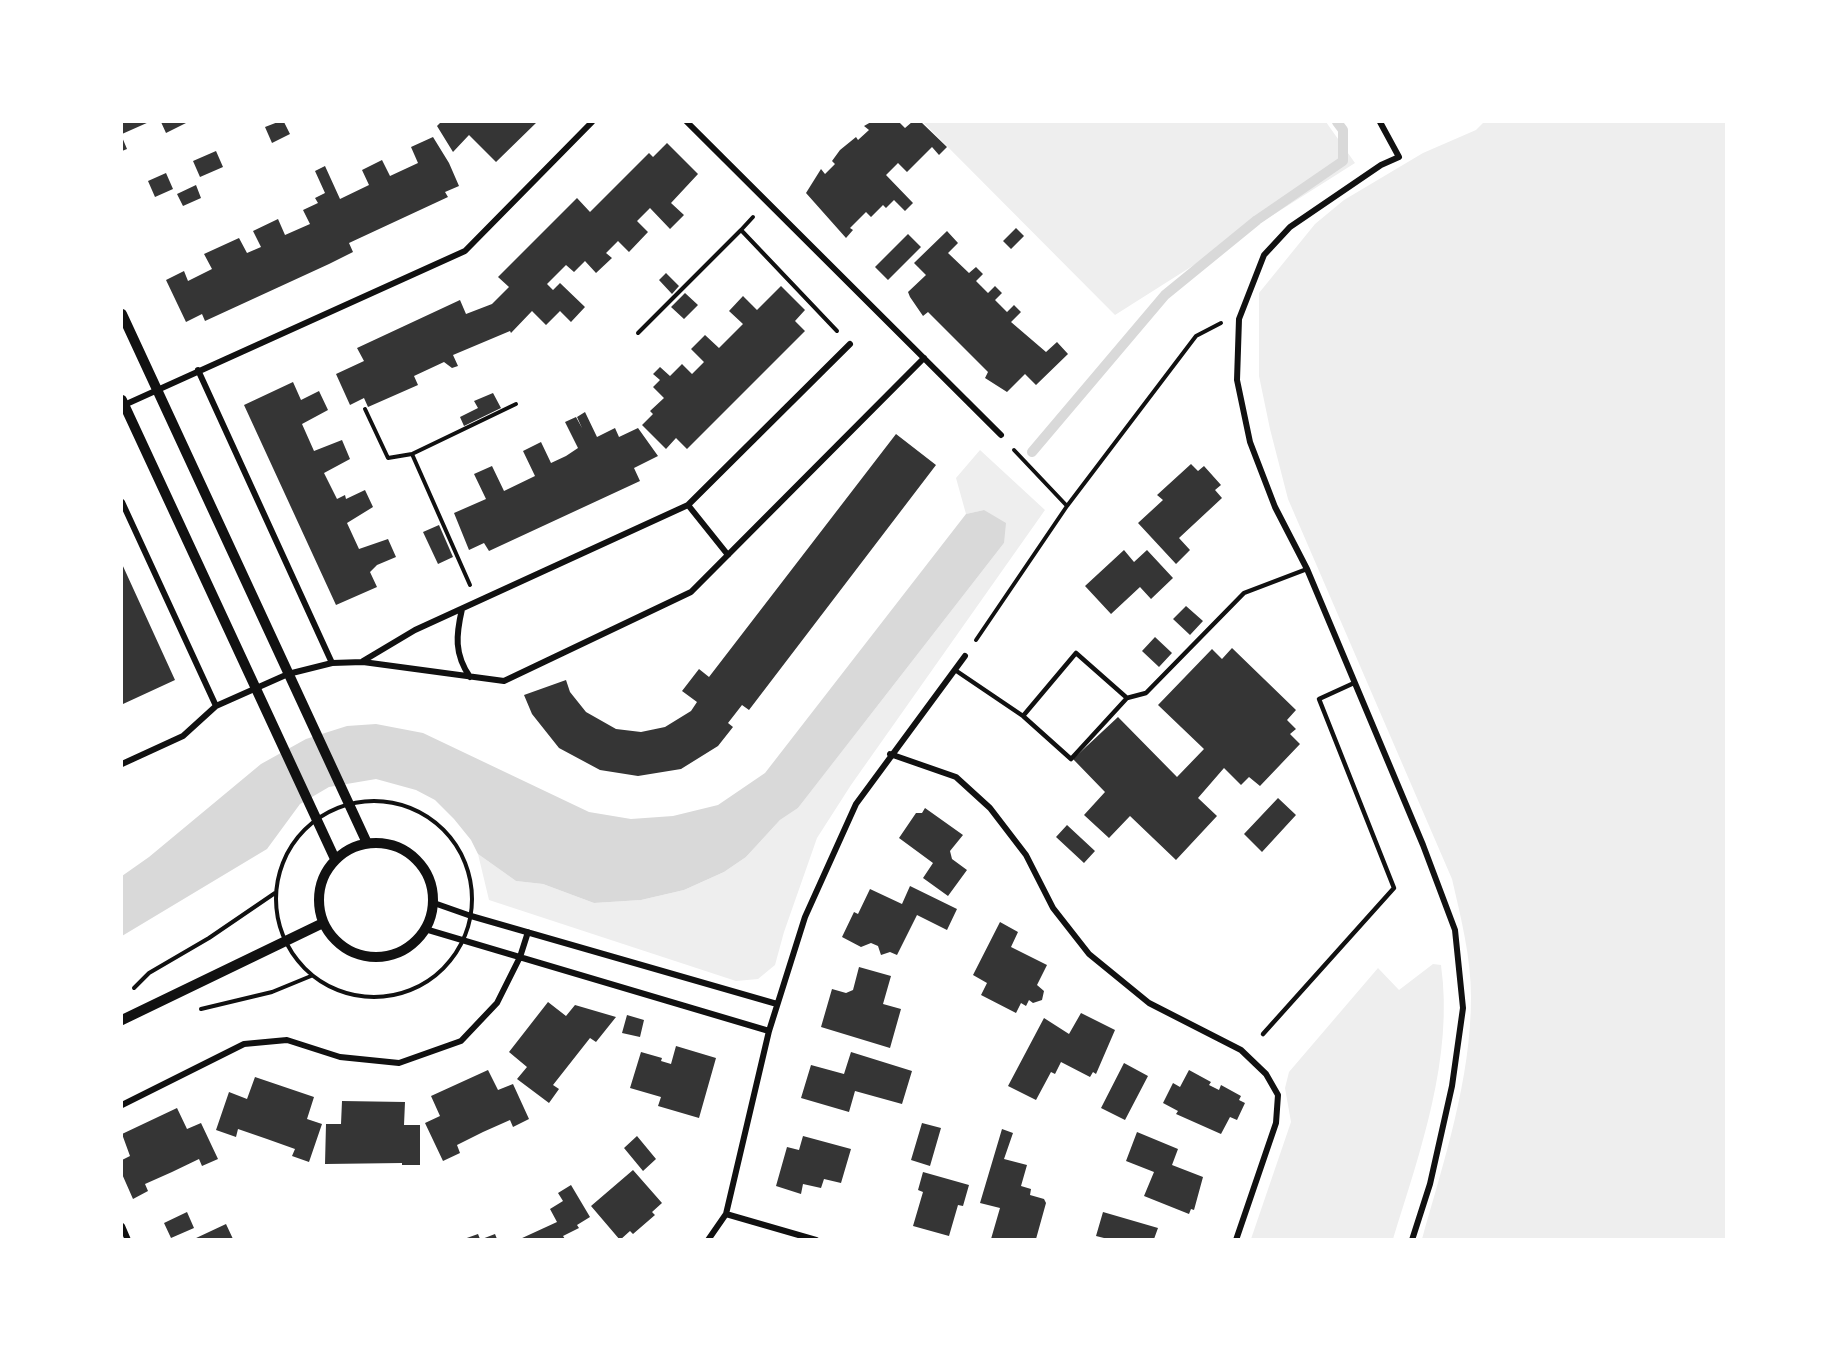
<!DOCTYPE html>
<style>
body{margin:0}
#map{position:relative;width:1848px;height:1361px;overflow:hidden;background:#fff;font-family:"Source Serif 4",serif}
canvas{display:block}
.frame{position:absolute;inset:0;border:123px solid #fff;pointer-events:none}
</style>
<div id="map">
<canvas width="1848" height="1361"></canvas>
<div class="frame"></div>
</div>
<script>
const context = document.querySelector('canvas').getContext('2d');
context.lineJoin = 'round';
function fillPath(path, color) {
  context.fillStyle = color;
  context.fill(path, 'evenodd');
}
function strokePath(path, color, width, dash) {
  context.strokeStyle = color;
  context.lineWidth = width;
  context.lineCap = dash ? 'butt' : 'round';
  context.setLineDash(dash || []);
  context.stroke(path);
}
fillPath(new Path2D(`
 M 923,122 L 1326,122 L 1355,163 L 1115,315 Z
 M 1484,122 L 1726,122 L 1726,1239 L 1422,1239 C 1444,1161 1471,1079 1471,997 C 1471,957 1461,918 1452,879 L 1288,499 L 1270,429 L 1259,376 L 1259,293 L 1315,224 L 1344,200 L 1423,153 L 1476,130 Z
 M 980,450 L 1045,510 L 851,785 L 817,838 L 784,932 L 775,965 L 758,979 L 736,981 L 489,900 L 478,854 L 516,881 L 543,884 L 594,903 L 641,900 L 684,890 L 724,872 L 746,857 L 780,820 L 798,808 L 1004,543 L 984,510 L 966,514 L 956,478 Z
 M 1433,964 L 1441,965 C 1454,1057 1420,1152 1393,1239 L 1251,1239 L 1291,1122 L 1285,1088 L 1289,1072 L 1378,968 L 1399,990 Z`), '#eee');
fillPath(new Path2D(`
 M 984,510 L 1006,523 L 1004,543 L 798,808 L 780,820 L 746,857 L 724,872 L 684,890 L 641,900 L 594,903 L 543,884 L 516,881 L 478,854 L 471,840 L 454,819 L 435,800 L 416,790 L 376,779 L 329,787 L 300,804 L 267,849 L 122,936 L 122,876 L 149,857 L 261,764 L 306,739 L 347,726 L 376,724 L 423,733 L 589,812 L 631,819 L 673,816 L 718,805 L 765,773 L 966,514 Z`), '#d9d9d9');
strokePath(new Path2D(`
 M 1032,452 L 1165,295 L 1257,220 L 1343,161 L 1343,130 L 1337,122`), '#d9d9d9', 10);
fillPath(new Path2D(`
 M 122,122 L 149,122 L 122,134 Z
 M 161,122 L 186,122 L 186,123 L 166,133 Z
 M 278,122 L 284,122 L 290,134 L 272,143 L 265,127 Z
 M 441,122 L 537,122 L 496,162 L 469,135 L 453,152 L 437,126 Z
 M 871,122 L 899,122 L 905,128 L 912,122 L 921,122 L 947,147 L 939,155 L 932,147 L 907,172 L 898,163 L 886,175 L 913,203 L 905,211 L 894,200 L 886,208 L 883,205 L 871,217 L 866,212 L 850,228 L 853,230 L 846,238 L 806,193 L 821,169 L 825,174 L 835,164 L 832,161 L 840,150 L 856,137 L 858,140 L 869,130 L 864,126 Z
 M 122,137 L 127,149 L 122,151 Z
 M 433,137 L 449,163 L 459,186 L 445,192 L 448,197 L 349,243 L 353,252 L 329,264 L 205,321 L 202,314 L 186,322 L 166,280 L 184,271 L 188,281 L 212,269 L 204,254 L 239,238 L 247,253 L 261,247 L 253,231 L 278,219 L 285,235 L 310,224 L 303,210 L 318,203 L 315,198 L 325,193 L 315,171 L 325,166 L 340,199 L 369,185 L 362,170 L 382,160 L 390,176 L 418,163 L 411,147 Z
 M 667,143 L 698,174 L 671,203 L 684,215 L 670,229 L 650,208 L 637,221 L 648,232 L 629,252 L 618,241 L 606,253 L 612,258 L 596,273 L 585,261 L 574,272 L 566,265 L 547,284 L 553,290 L 560,283 L 585,307 L 571,322 L 560,311 L 546,325 L 532,311 L 511,333 L 510,331 L 453,355 L 458,366 L 452,368 L 444,362 L 414,376 L 418,385 L 368,407 L 364,398 L 350,405 L 336,374 L 364,361 L 357,348 L 460,300 L 466,314 L 492,304 L 509,287 L 498,277 L 577,198 L 590,212 L 649,153 L 653,157 Z
 M 216,151 L 223,167 L 200,177 L 193,161 Z
 M 166,173 L 173,189 L 155,197 L 148,181 Z
 M 196,185 L 201,198 L 183,206 L 177,194 Z
 M 1016,228 L 1024,236 L 1011,249 L 1003,241 Z
 M 947,231 L 958,243 L 948,253 L 969,273 L 976,267 L 983,274 L 976,281 L 988,293 L 995,286 L 1002,293 L 995,300 L 1007,312 L 1014,305 L 1021,312 L 1011,322 L 1046,352 L 1057,342 L 1068,354 L 1036,385 L 1025,374 L 1007,392 L 985,378 L 988,372 L 928,312 L 923,316 L 910,297 L 908,292 L 926,275 L 914,263 Z
 M 908,234 L 921,247 L 888,280 L 875,267 Z
 M 666,273 L 679,286 L 672,294 L 659,280 Z
 M 781,286 L 805,310 L 795,321 L 805,331 L 687,449 L 676,438 L 666,449 L 642,425 L 653,414 L 650,411 L 664,398 L 653,387 L 660,380 L 653,374 L 660,367 L 670,376 L 682,364 L 692,374 L 704,362 L 691,349 L 705,335 L 719,348 L 743,324 L 729,311 L 743,296 L 757,310 Z
 M 685,293 L 698,305 L 684,319 L 671,307 Z
 M 293,382 L 301,400 L 319,391 L 328,410 L 302,424 L 314,451 L 342,440 L 350,459 L 324,473 L 337,499 L 345,495 L 346,499 L 365,490 L 373,507 L 347,523 L 359,549 L 388,539 L 396,557 L 377,565 L 370,572 L 377,587 L 336,605 L 244,405 Z
 M 493,393 L 501,408 L 464,426 L 460,417 L 478,408 L 474,401 Z
 M 585,412 L 597,437 L 615,428 L 619,437 L 638,428 L 658,456 L 634,468 L 640,481 L 489,551 L 484,543 L 469,550 L 454,513 L 486,499 L 474,474 L 492,466 L 504,491 L 535,476 L 523,451 L 541,442 L 551,463 L 566,456 L 578,448 L 565,422 L 576,417 L 582,428 L 577,417 Z
 M 896,434 L 936,465 L 749,710 L 742,705 L 728,723 L 733,727 L 718,746 L 681,769 L 638,776 L 600,770 L 559,748 L 532,714 L 524,695 L 566,680 L 570,692 L 586,712 L 616,729 L 641,732 L 665,727 L 691,711 L 697,702 L 682,691 L 699,669 L 709,677 Z
 M 1191,464 L 1198,471 L 1204,466 L 1221,485 L 1215,490 L 1222,498 L 1179,538 L 1190,550 L 1176,564 L 1138,523 L 1163,500 L 1157,495 Z
 M 439,525 L 453,557 L 438,564 L 423,532 Z
 M 1124,550 L 1134,562 L 1147,550 L 1173,578 L 1151,599 L 1140,587 L 1111,614 L 1085,586 Z
 M 122,564 L 175,680 L 123,704 L 122,702 Z
 M 1186,606 L 1203,621 L 1190,635 L 1173,619 Z
 M 1155,637 L 1172,653 L 1159,667 L 1142,651 Z
 M 1232,648 L 1296,710 L 1287,720 L 1296,729 L 1290,734 L 1300,744 L 1260,786 L 1249,777 L 1241,785 L 1224,768 L 1198,798 L 1217,816 L 1176,860 L 1130,816 L 1109,838 L 1084,815 L 1105,792 L 1073,759 L 1118,717 L 1177,777 L 1204,749 L 1158,705 L 1212,649 L 1222,659 Z
 M 1278,798 L 1296,815 L 1262,852 L 1244,834 Z
 M 925,808 L 963,835 L 950,851 L 952,859 L 967,870 L 948,896 L 923,878 L 933,863 L 899,838 L 916,813 L 922,813 Z
 M 1067,825 L 1095,851 L 1084,863 L 1056,837 Z
 M 910,886 L 957,909 L 947,930 L 917,915 L 897,955 L 890,952 L 881,955 L 878,946 L 871,943 L 861,947 L 842,937 L 854,912 L 858,914 L 870,889 L 902,904 Z
 M 1000,922 L 1018,932 L 1011,947 L 1047,965 L 1037,985 L 1044,991 L 1042,1000 L 1033,1003 L 1029,1000 L 1026,1006 L 1021,1003 L 1016,1013 L 981,995 L 987,983 L 973,975 Z
 M 859,967 L 891,976 L 883,1004 L 901,1009 L 890,1048 L 821,1027 L 832,989 L 846,993 L 853,990 Z
 M 548,1002 L 566,1016 L 575,1005 L 616,1017 L 596,1042 L 590,1038 L 553,1085 L 559,1089 L 549,1103 L 517,1079 L 527,1067 L 509,1052 Z
 M 1081,1013 L 1115,1030 L 1096,1074 L 1093,1072 L 1090,1077 L 1061,1062 L 1055,1074 L 1051,1072 L 1036,1100 L 1008,1086 L 1044,1018 L 1069,1034 Z
 M 627,1015 L 644,1020 L 640,1037 L 622,1033 Z
 M 676,1046 L 716,1058 L 699,1118 L 658,1106 L 661,1097 L 630,1088 L 641,1052 L 662,1058 L 661,1061 L 671,1064 Z
 M 851,1052 L 912,1071 L 902,1104 L 855,1091 L 849,1112 L 801,1098 L 811,1065 L 844,1074 Z
 M 1124,1063 L 1148,1076 L 1125,1120 L 1101,1108 Z
 M 488,1070 L 498,1090 L 513,1084 L 529,1119 L 513,1127 L 510,1120 L 483,1132 L 457,1145 L 460,1153 L 443,1161 L 425,1123 L 440,1116 L 431,1096 Z
 M 1189,1070 L 1211,1082 L 1209,1085 L 1219,1090 L 1221,1085 L 1241,1096 L 1239,1100 L 1245,1103 L 1237,1120 L 1230,1117 L 1221,1134 L 1176,1114 L 1178,1111 L 1163,1103 L 1173,1083 L 1180,1087 Z
 M 255,1077 L 314,1097 L 307,1119 L 322,1124 L 309,1162 L 292,1156 L 295,1149 L 267,1139 L 238,1129 L 236,1137 L 216,1130 L 229,1092 L 247,1099 Z
 M 342,1101 L 405,1102 L 404,1125 L 420,1125 L 420,1165 L 402,1165 L 402,1163 L 325,1164 L 326,1124 L 341,1124 Z
 M 177,1108 L 187,1129 L 201,1123 L 218,1159 L 202,1166 L 199,1159 L 172,1172 L 145,1184 L 148,1191 L 133,1199 L 122,1174 L 122,1160 L 130,1156 L 122,1134 Z
 M 922,1123 L 941,1128 L 930,1166 L 911,1160 Z
 M 1002,1129 L 1013,1133 L 1004,1159 L 1027,1165 L 1021,1186 L 1031,1189 L 1030,1195 L 1044,1199 L 1046,1203 L 1036,1239 L 991,1239 L 1000,1208 L 980,1203 Z
 M 1137,1132 L 1178,1149 L 1172,1165 L 1203,1177 L 1194,1210 L 1191,1209 L 1189,1214 L 1144,1196 L 1154,1172 L 1126,1161 Z
 M 637,1136 L 656,1159 L 643,1171 L 624,1148 Z
 M 803,1136 L 851,1149 L 841,1183 L 824,1179 L 821,1188 L 803,1184 L 801,1194 L 776,1186 L 787,1147 L 799,1150 Z
 M 633,1170 L 662,1203 L 652,1212 L 655,1215 L 633,1234 L 630,1231 L 620,1240 L 591,1206 Z
 M 923,1172 L 969,1185 L 963,1206 L 958,1205 L 949,1236 L 913,1226 L 923,1192 L 918,1190 Z
 M 571,1185 L 590,1217 L 577,1225 L 579,1228 L 563,1236 L 565,1239 L 520,1239 L 557,1222 L 550,1209 L 563,1201 L 558,1193 Z
 M 187,1212 L 194,1228 L 171,1238 L 164,1223 Z
 M 1103,1212 L 1158,1228 L 1154,1239 L 1108,1239 L 1096,1236 Z
 M 226,1224 L 233,1239 L 194,1239 Z
 M 478,1234 L 480,1239 L 464,1239 Z
 M 495,1234 L 497,1239 L 482,1239 Z`), '#353535');
strokePath(new Path2D(`
 M 753,217 L 741,230 L 837,331
 M 638,333 L 741,230
 M 365,409 L 388,458 L 412,454
 M 1014,450 L 1067,506
 M 470,585 L 412,454 L 516,404
 M 976,640 L 1067,506 L 1196,336 L 1221,323
 M276 899a98 98 0 1 1 196 0a98 98 0 1 1-196 0Z
 M 134,988 L 149,973 L 209,938 L 275,893
 M 201,1009 L 272,992 L 311,976`), '#111', 4);
strokePath(new Path2D(`
 M 955,670 L 1023,716 L 1071,759 L 1127,698 L 1076,653 L 1023,716
 M 1127,698 L 1146,693 L 1244,593 L 1307,569
 M 1263,1034 L 1394,888 L 1319,699 L 1354,683`), '#111', 4.5);
strokePath(new Path2D(`
 M 687,122 L 1001,435
 M 1380,122 L 1399,157 L 1381,165 L 1290,227 L 1264,255 L 1239,319 L 1237,380 L 1250,442 L 1275,507 L 1307,569 L 1423,845 L 1455,930 L 1463,1008 L 1452,1086 L 1430,1184 L 1412,1240
 M 198,370 L 332,663
 M 122,406 L 465,251 L 592,122
 M 122,502 L 216,706
 M 688,505 L 728,555
 M 462,609 C 456,635 454,654 470,677
 M 363,661 L 415,630 L 688,505 L 850,344
 M 890,754 L 956,777 L 990,808 L 1026,855 L 1053,908 L 1089,954 L 1149,1003 L 1241,1050 L 1266,1074 L 1278,1095 L 1276,1123 L 1236,1240
 M 122,764 L 183,736 L 216,706 L 288,674 L 332,663 L 363,662 L 504,681 L 691,592 L 924,358
 M 434,903 L 471,916 L 777,1004
 M 425,929 L 769,1031
 M 122,1105 L 244,1044 L 287,1040 L 340,1057 L 399,1063 L 461,1041 L 497,1003 L 520,957 L 528,932
 M 726,1214 L 816,1240
 M 122,1226 L 128,1240
 M 708,1240 L 726,1214 L 769,1031 L 805,917 L 856,804 L 965,656`), '#111', 6);
strokePath(new Path2D(`
 M 122,314 L 367,843
 M 122,400 L 335,859
 M319 900a57 57 0 1 1 114 0a57 57 0 1 1-114 0Z
 M 122,1020 L 323,923`), '#111', 10);
</script>
